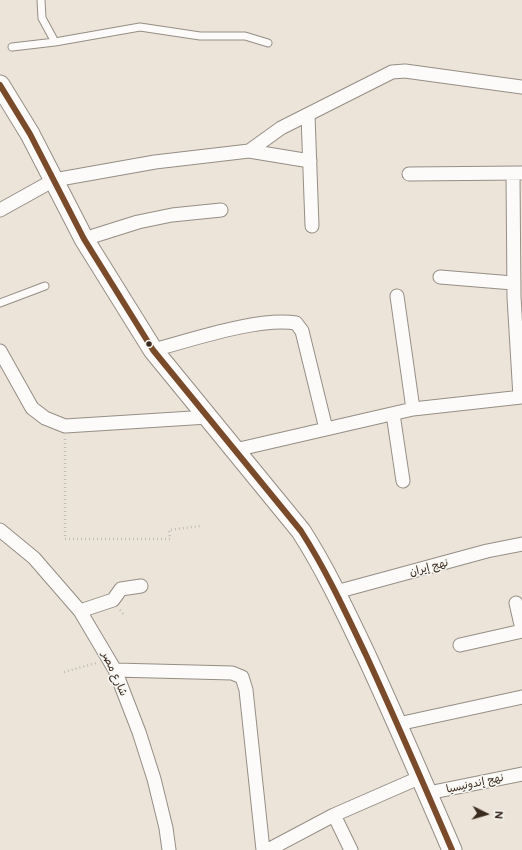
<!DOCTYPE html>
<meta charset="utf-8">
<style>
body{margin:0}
#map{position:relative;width:522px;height:850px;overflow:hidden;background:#ece4d8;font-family:"Balsamiq Sans",sans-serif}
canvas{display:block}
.north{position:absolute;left:466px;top:794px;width:40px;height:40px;-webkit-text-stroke:3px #f6f6f2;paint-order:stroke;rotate:95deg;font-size:11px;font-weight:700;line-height:16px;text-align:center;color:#3b2a1e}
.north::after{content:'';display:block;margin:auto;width:14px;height:18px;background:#3b2a1e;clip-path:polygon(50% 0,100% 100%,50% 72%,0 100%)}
</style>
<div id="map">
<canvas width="522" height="850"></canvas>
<div class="north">N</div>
</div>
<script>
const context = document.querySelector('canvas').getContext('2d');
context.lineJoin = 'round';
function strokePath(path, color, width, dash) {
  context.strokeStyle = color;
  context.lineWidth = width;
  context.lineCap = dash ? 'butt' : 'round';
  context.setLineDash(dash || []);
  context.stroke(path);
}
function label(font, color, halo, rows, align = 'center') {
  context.font = font + ' "Balsamiq Sans","Playpen Sans Arabic",sans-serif';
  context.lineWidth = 3;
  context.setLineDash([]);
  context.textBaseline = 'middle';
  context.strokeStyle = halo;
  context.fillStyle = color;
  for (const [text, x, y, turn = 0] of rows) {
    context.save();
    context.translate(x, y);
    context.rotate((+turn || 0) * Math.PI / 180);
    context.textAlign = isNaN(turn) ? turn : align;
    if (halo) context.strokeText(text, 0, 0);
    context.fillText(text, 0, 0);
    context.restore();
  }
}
const lane = new Path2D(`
 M 41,0 L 42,18 L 55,42 L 140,27 L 200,36 L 245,36 L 268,43
 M 12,47 L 55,42
 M 0,303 L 45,286`);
const street = new Path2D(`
 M 308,115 L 312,226
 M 249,151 L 310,161
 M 409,174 L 522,173
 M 513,174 L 514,297 L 520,397
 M 0,210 L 54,180 L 155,162 L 249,151 L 281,128 L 392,72 L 405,71 L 522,87
 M 84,239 L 138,222 L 172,215 L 221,210
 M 440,277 L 513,283
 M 397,296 L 413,409
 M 153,350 C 191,340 258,317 296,323 L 302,331 L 326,429
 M 0,351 L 32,408 L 45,418 L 65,426 L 208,417
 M 393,414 L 403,481
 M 235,450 L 413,409 L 522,397
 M 0,530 L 34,558 L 80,611 L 115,670 L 139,732 L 154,779 L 166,828 L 169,850
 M 336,592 L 487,551 L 522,544
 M 516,603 L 522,629
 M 80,611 L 113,600 L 121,589 L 141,586
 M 460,645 L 522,631
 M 115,670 L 232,673 L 242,677 L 246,690 L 263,850
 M 398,724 L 522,697
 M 428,793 L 522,774
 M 334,815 L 351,850
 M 268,850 L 334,815 L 421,777`);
const secondary = new Path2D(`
 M 0,85 L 30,134 L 84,239 L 153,350 L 301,531 C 326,570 346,613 366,655 C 396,720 424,785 452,850`);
strokePath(lane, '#958e86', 9);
strokePath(street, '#958e86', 15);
strokePath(secondary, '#958e86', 21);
strokePath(new Path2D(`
 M 65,439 L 65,539 L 170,539 L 169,530 L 200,526
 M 120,610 L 125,616
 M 64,672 L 96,663`), '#c0bdb9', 2.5, [1, 3]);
strokePath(lane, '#fcfbf9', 7);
strokePath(street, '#fcfbf9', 13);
strokePath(secondary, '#fcfbf9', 19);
strokePath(new Path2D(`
 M 0,85 L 30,134 L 84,239 L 153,350 L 301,531 C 326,570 346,613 366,655 C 396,720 424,785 452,850`), '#7a4b2a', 6);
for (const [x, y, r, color] of [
 [149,344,3.5,"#3b2a1e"]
]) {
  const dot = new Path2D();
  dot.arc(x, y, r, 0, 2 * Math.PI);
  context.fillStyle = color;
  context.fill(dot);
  strokePath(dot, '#f6f6f2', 1.5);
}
label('11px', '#3b2a1e', '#f6f6f2', [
 ["نهج إيران",429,568,-15],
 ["شارع مصر",114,674,66],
 ["نهج إندونيسيا",475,784,-12]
]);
</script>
